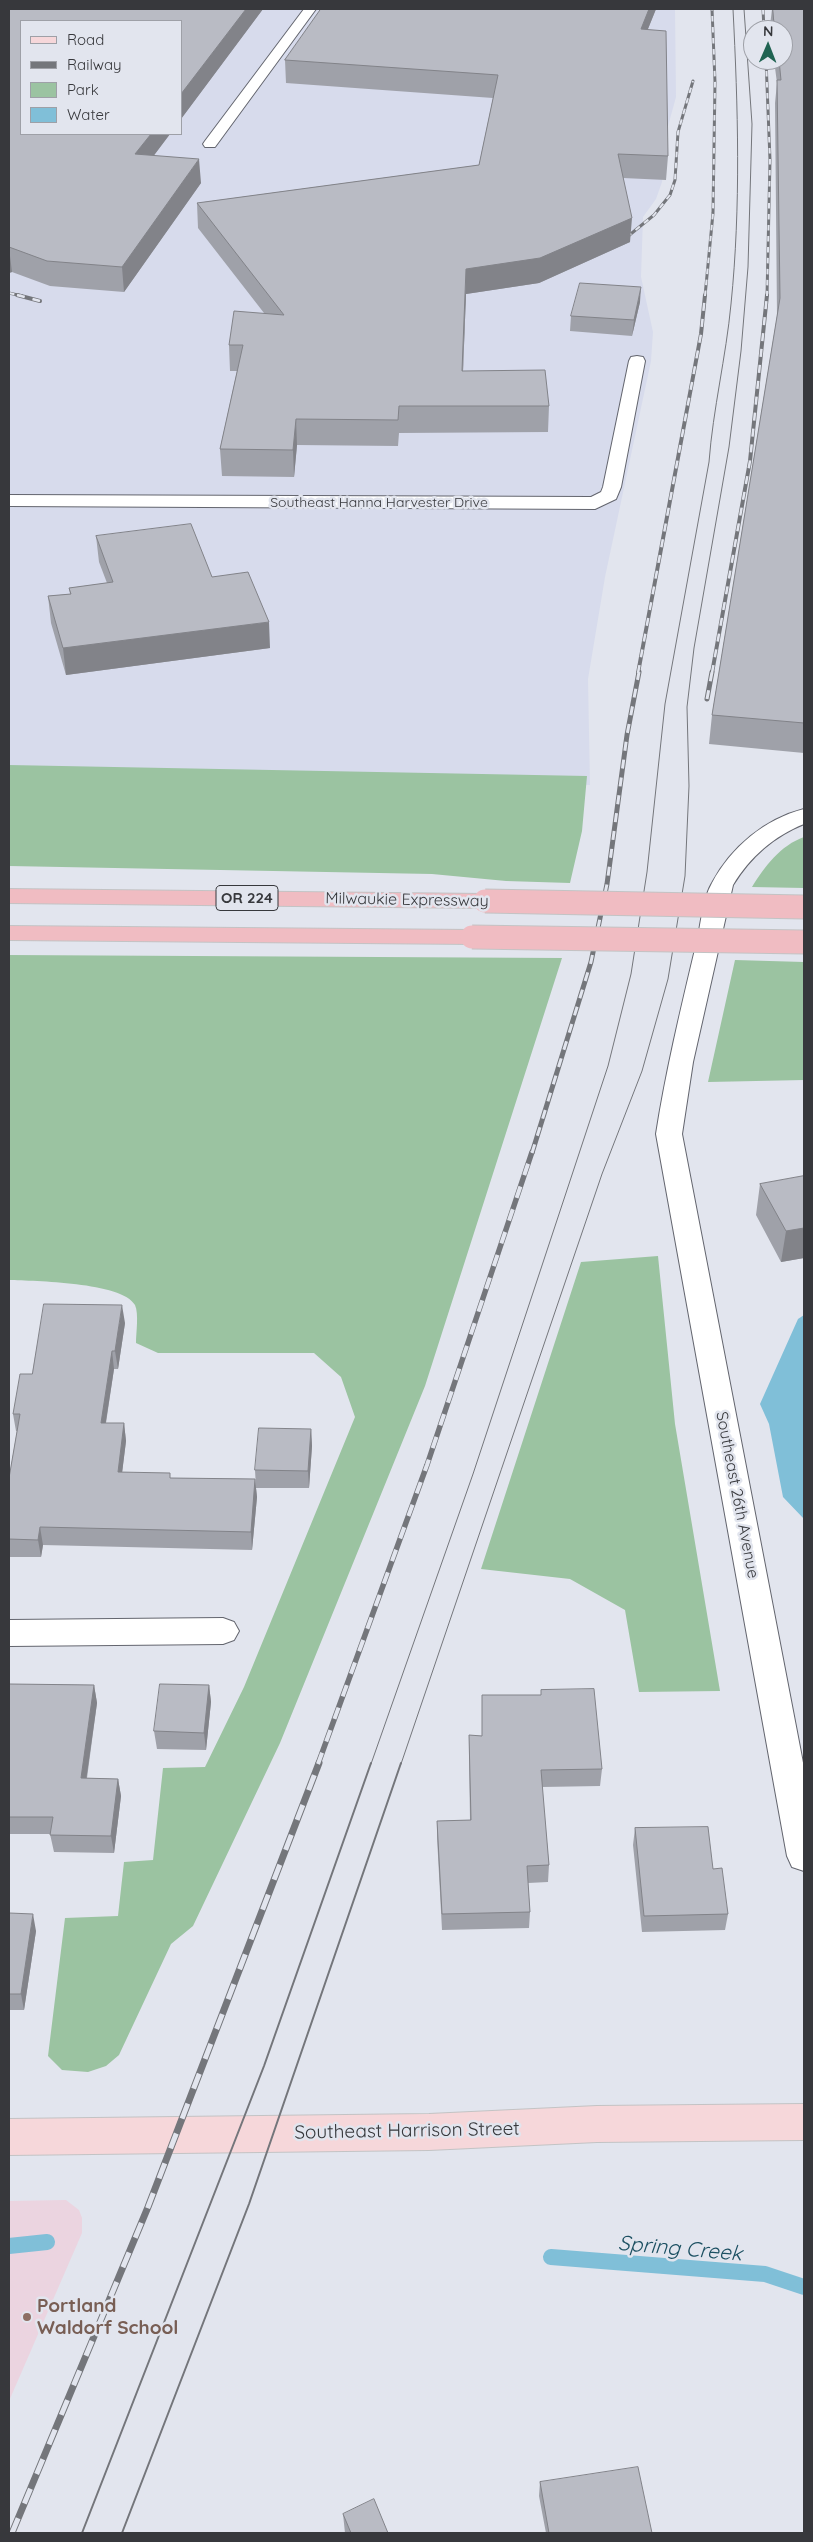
<!DOCTYPE html>
<style>
body{margin:0}
#map{position:relative;width:813px;height:2542px;overflow:hidden;background:#e2e5ee;font-family:Quicksand,sans-serif}
canvas{display:block}
.frame{position:absolute;inset:0;border:10px solid #37383c;pointer-events:none}
.legend{position:absolute;left:20px;top:20px;width:162px;height:115px;box-sizing:border-box;background:#e2e5ee;border:1px solid #9ea0a7;margin:0;padding:6px 9px;list-style:none;font-size:15px;color:#37383c}
.legend li{display:flex;align-items:center;gap:10px;height:25px}
.legend b{width:25px;border:1px solid #9ea0a7}
.north{position:absolute;left:743px;top:20px;width:50px;height:50px;box-sizing:border-box;background:#e2e5ee;border:1px solid #9ea0a7;border-radius:50%;rotate:1deg;font-size:14px;font-weight:700;line-height:20px;text-align:center;color:#37383c}
.north::after{content:'';display:block;margin:auto;width:18px;height:22px;background:#206352;clip-path:polygon(50% 0,100% 100%,50% 72%,0 100%)}
</style>
<div id="map">
<canvas width="813" height="2542"></canvas>
<div class="frame"></div>
<ul class="legend">
<li><b style="height:6px;background:#f6d7da"></b>Road</li>
<li><b style="height:6px;background:#74767b"></b>Railway</li>
<li><b style="height:14px;background:#9bc3a1"></b>Park</li>
<li><b style="height:14px;background:#80bfd8"></b>Water</li>
</ul>
<div class="north">N</div>
</div>
<script>
const context = document.querySelector('canvas').getContext('2d');
context.lineJoin = 'round';
function fillPath(path, color) {
  context.fillStyle = color;
  context.fill(path, 'evenodd');
}
function strokePath(path, color, width, dash) {
  context.strokeStyle = color;
  context.lineWidth = width;
  context.lineCap = dash ? 'butt' : 'round';
  context.setLineDash(dash || []);
  context.stroke(path);
}
function label(font, color, halo, rows, align = 'center') {
  context.font = font + ' Quicksand,sans-serif';
  context.lineWidth = 5;
  context.setLineDash([]);
  context.textBaseline = 'middle';
  context.strokeStyle = halo;
  context.fillStyle = color;
  for (const [text, x, y, turn = 0] of rows) {
    context.save();
    context.translate(x, y);
    context.rotate((+turn || 0) * Math.PI / 180);
    context.textAlign = isNaN(turn) ? turn : align;
    if (halo) context.strokeText(text, 0, 0);
    context.fillText(text, 0, 0);
    context.restore();
  }
}
fillPath(new Path2D(`
 M 9,9 L 675,9 L 676,97 L 665,137 L 662,182 L 656,199 L 643,217 L 641,277 L 653,332 L 651,361 L 605,577 L 588,679 L 590,785 L 9,776 ZM 21,21 L 181,21 L 181,134 L 21,134 Z`), '#d7dbec');
fillPath(new Path2D(`
 M 66,2200 L 79,2210 L 82,2218 L 82,2233 L 9,2401 L 9,2201 Z`), '#ebd4e0');
fillPath(new Path2D(`
 M 9,765 L 587,776 L 582,831 L 570,883 L 506,881 L 432,874 L 9,866 Z
 M 804,837 L 804,888 L 752,887 C 764,867 781,845 804,837 Z
 M 9,955 L 562,958 L 425,1386 L 280,1743 L 193,1926 L 171,1944 L 119,2055 L 106,2066 L 88,2072 L 62,2070 L 48,2056 L 65,1918 L 118,1916 L 124,1862 L 153,1860 L 163,1768 L 205,1767 L 244,1687 L 355,1417 L 341,1377 L 314,1353 L 158,1353 L 136,1343 C 136,1333 139,1314 135,1305 C 122,1282 34,1281 9,1280 Z
 M 735,960 L 804,962 L 804,1080 L 708,1082 Z
 M 658,1256 L 675,1424 L 720,1691 L 639,1692 L 625,1610 L 570,1579 L 481,1569 L 581,1262 Z`), '#9bc3a1');
fillPath(new Path2D(`
 M 804,1315 L 804,1519 L 783,1497 L 769,1424 L 760,1404 L 798,1319 Z`), '#80bfd8');
strokePath(new Path2D(`
 M 9,2246 L 47,2242
 M 551,2257 L 765,2274 L 804,2287`), '#80bfd8', 16);
const minor = new Path2D(`
 M 304,9 L 316,9 L 215,147 L 205,147 L 203,144 L 205,141 Z
 M 637,356 L 643,357 L 645,361 L 621,487 L 616,499 L 595,509 L 9,506 L 9,495 L 591,497 L 601,492 L 603,487 L 629,361 L 631,357 Z
 M 804,809 L 804,824 C 774,836 750,857 733,885 L 693,1062 L 682,1134 L 804,1768 L 804,1871 L 792,1867 L 787,1856 L 656,1134 C 666,1070 681,1008 696,945 C 701,926 702,900 712,883 C 731,847 765,819 804,809 Z
 M 223,1618 L 234,1622 L 239,1631 L 234,1640 L 223,1644 L 9,1646 L 9,1620 Z`);
const major = new Path2D(`
 M 804,2104 L 804,2140 L 597,2142 L 429,2150 L 9,2155 L 9,2119 L 429,2114 L 597,2106 Z`);
const highway = new Path2D(`
 M 9,889 L 485,894 L 493,896 L 497,901 L 493,906 L 485,908 L 9,903 Z
 M 9,926 L 472,930 L 480,932 L 484,937 L 480,942 L 472,944 L 9,940 Z`);
strokePath(minor, '#63656e', 2);
strokePath(major, '#c3c3c4', 2);
strokePath(highway, '#c3c3c4', 2);
fillPath(minor, '#fff');
fillPath(major, '#f6d7da');
fillPath(highway, '#f0bcc2');
strokePath(new Path2D(`
 M 371,1764 L 473,1474 L 608,1066 L 631,974 L 647,872 L 665,704 L 709,462 C 713,409 726,357 731,304 C 741,206 738,107 733,9
 M 401,1764 L 602,1174 L 642,1071 L 668,979 L 685,876 L 689,786 L 687,707 L 694,648 L 729,447 L 741,351 L 748,267 L 752,124 L 744,9`), '#74767b', 1);
strokePath(new Path2D(`
 M 82,2533 L 264,2066 L 371,1763
 M 122,2533 L 249,2204 L 401,1763`), '#74767b', 2);
const railFar4 = new Path2D(`
 M 763,9 L 764,30
 M 766,60 L 770,160 L 767,296
 M 627,237 L 654,215 L 670,195 L 675,180 L 678,132 L 693,81
 M 9,293 L 22,296
 M 705,296 L 713,213 L 715,82 L 712,9`);
const railFar3 = new Path2D(`
 M 17,295 L 40,301
 M 638,673 L 701,334 L 705,295
 M 712,673 L 750,461 L 767,295`);
const railFar2 = new Path2D(`
 M 707,699 L 712,672
 M 532,1153 L 591,962 L 607,884 L 627,735 L 639,672`);
const railFar1 = new Path2D(`
 M 318,1764 L 427,1465 L 532,1152`);
const rail = new Path2D(`
 M 12,2533 L 148,2207 L 319,1763`);
strokePath(railFar4, '#74767b', 3);
strokePath(railFar3, '#74767b', 4);
strokePath(railFar2, '#74767b', 5);
strokePath(railFar1, '#74767b', 5.5);
strokePath(rail, '#74767b', 7);
strokePath(railFar4, '#e2e5ee', 2, [5.5]);
strokePath(railFar3, '#e2e5ee', 2.5, [8]);
strokePath(railFar2, '#e2e5ee', 3, [9]);
strokePath(railFar1, '#e2e5ee', 4, [12]);
strokePath(rail, '#e2e5ee', 5, [16]);
const highwayBridge = new Path2D(`
 M 485,901 L 804,907
 M 472,937 L 804,942`);
strokePath(highwayBridge, '#c3c3c4', 25, []);
strokePath(highwayBridge, '#f0bcc2', 23);
fillPath(new Path2D(`
 M 9,9 L 263,9 L 181,119 L 181,21 L 21,134 L 170,134 L 154,155 L 201,183 L 124,292 L 50,286 L 12,272 L 9,273 Z
 M 321,9 L 656,9 L 648,29 L 668,156 L 666,180 L 623,178 L 630,242 L 539,283 L 466,294 L 463,371 L 549,406 L 548,432 L 399,433 L 398,446 L 297,445 L 294,477 L 222,476 L 220,449 L 237,371 L 230,371 L 229,345 L 264,313 L 198,228 L 197,203 L 479,165 L 493,98 L 286,83 L 285,60 Z
 M 772,9 L 804,9 L 804,753 L 709,744 L 712,715 L 777,316 L 775,103 L 777,83 L 774,60 L 783,60 L 783,30 L 770,30 L 770,26 Z
 M 640,302 L 632,336 L 570,331 L 571,316 Z
 M 96,536 L 212,577 L 270,648 L 66,675 L 51,623 L 48,596 L 70,594 L 69,588 L 107,583 L 99,562 Z
 M 804,1176 L 804,1258 L 781,1262 L 756,1215 L 760,1184 Z
 M 125,1323 L 118,1369 L 114,1369 L 106,1423 L 124,1423 L 126,1441 L 122,1472 L 171,1478 L 255,1479 L 257,1497 L 252,1550 L 43,1545 L 41,1557 L 9,1557 L 9,1478 L 17,1431 L 16,1431 L 13,1414 L 32,1374 Z
 M 311,1429 L 312,1446 L 309,1488 L 256,1488 L 255,1470 Z
 M 9,1684 L 94,1685 L 97,1703 L 87,1778 L 118,1779 L 121,1796 L 114,1853 L 54,1852 L 50,1834 L 9,1834 Z
 M 209,1685 L 211,1702 L 206,1750 L 157,1749 L 154,1731 Z
 M 541,1690 L 602,1769 L 600,1786 L 542,1787 L 549,1865 L 548,1882 L 528,1883 L 530,1912 L 529,1928 L 442,1930 L 437,1837 L 437,1821 L 470,1820 L 469,1753 L 469,1735 L 482,1736 L 482,1695 L 541,1695 Z
 M 635,1828 L 713,1869 L 728,1914 L 725,1930 L 642,1932 L 633,1845 Z
 M 9,1913 L 36,1931 L 24,2010 L 9,2010 Z
 M 540,2482 L 652,2533 L 546,2533 L 539,2496 Z
 M 343,2514 L 388,2533 L 345,2533 Z`), '#9fa1a9');
fillPath(new Path2D(`
 M 246,9 L 263,9 L 181,119 L 181,94 Z
 M 649,9 L 656,9 L 639,51 L 641,29 Z
 M 151,134 L 170,134 L 137,178 L 135,154 Z
 M 199,159 L 201,183 L 124,292 L 122,267 Z
 M 632,218 L 630,242 L 539,283 L 466,294 L 462,397 L 466,269 Z
 M 9,248 L 12,272 L 9,273 Z
 M 641,287 L 640,302 L 632,336 L 634,320 Z
 M 296,419 L 297,445 L 294,477 L 293,450 Z
 M 269,622 L 270,648 L 66,675 L 63,648 Z
 M 804,1228 L 804,1258 L 781,1262 L 786,1231 Z
 M 122,1305 L 125,1323 L 118,1369 L 115,1351 Z
 M 112,1351 L 114,1369 L 103,1440 L 101,1423 Z
 M 124,1423 L 126,1441 L 120,1490 L 118,1472 Z
 M 311,1429 L 312,1446 L 309,1488 L 308,1471 Z
 M 255,1479 L 257,1497 L 252,1550 L 251,1532 Z
 M 40,1527 L 43,1545 L 41,1557 L 38,1540 Z
 M 94,1685 L 97,1703 L 84,1795 L 81,1778 Z
 M 209,1685 L 211,1702 L 206,1750 L 204,1733 Z
 M 118,1779 L 121,1796 L 114,1853 L 111,1836 Z
 M 33,1914 L 36,1931 L 24,2010 L 21,1994 Z`), '#828389');
const building = new Path2D(`
 M 9,9 L 246,9 L 181,94 L 181,21 L 21,21 L 21,134 L 151,134 L 135,154 L 199,159 L 122,267 L 47,261 L 9,247 Z
 M 321,9 L 649,9 L 641,29 L 666,31 L 668,156 L 618,154 L 632,218 L 540,258 L 466,269 L 462,371 L 545,370 L 549,406 L 399,406 L 398,420 L 296,419 L 293,450 L 220,449 L 243,345 L 229,345 L 234,311 L 284,315 L 197,203 L 479,165 L 498,75 L 285,60 Z
 M 773,9 L 804,9 L 804,723 L 712,715 L 780,298 L 777,80 L 781,80 L 779,60 L 783,60 L 783,30 L 775,30 Z
 M 580,283 L 641,287 L 634,320 L 571,316 Z
 M 191,524 L 212,577 L 248,572 L 269,622 L 63,648 L 48,596 L 71,594 L 69,588 L 113,582 L 96,536 Z
 M 804,1176 L 804,1228 L 786,1231 L 760,1184 Z
 M 44,1304 L 122,1305 L 115,1351 L 112,1351 L 101,1423 L 124,1423 L 118,1472 L 170,1473 L 170,1478 L 255,1479 L 251,1532 L 40,1527 L 38,1540 L 9,1539 L 9,1478 L 20,1414 L 13,1414 L 20,1374 L 32,1374 Z
 M 259,1428 L 311,1429 L 308,1471 L 255,1470 Z
 M 9,1684 L 94,1685 L 81,1778 L 118,1779 L 111,1836 L 50,1835 L 53,1817 L 9,1817 Z
 M 160,1684 L 209,1685 L 204,1733 L 154,1731 Z
 M 594,1689 L 602,1769 L 541,1770 L 549,1865 L 527,1866 L 530,1912 L 442,1914 L 437,1821 L 471,1820 L 469,1735 L 482,1736 L 482,1695 L 541,1695 L 541,1690 Z
 M 708,1827 L 713,1869 L 722,1868 L 728,1914 L 644,1916 L 635,1828 Z
 M 9,1913 L 33,1914 L 21,1994 L 9,1994 Z
 M 638,2467 L 652,2533 L 549,2533 L 540,2482 Z
 M 374,2499 L 388,2533 L 351,2533 L 343,2514 Z`);
fillPath(building, '#b9bbc4');
strokePath(building, '#828389', 1);
for (const [x, y, r, color] of [
 [27,2317,5,"#8d6e63"]
]) {
  const dot = new Path2D();
  dot.arc(x, y, r, 0, 2 * Math.PI);
  context.fillStyle = color;
  context.fill(dot);
  strokePath(dot, '#e2e5ee', 2);
}
label('14px', '#37383c', '#e2e5ee', [
 ["Southeast Hanna Harvester Drive",379,503]
]);
for (const [x, y, w] of [
 [247,898,62]
]) {
  const box = new Path2D();
  box.roundRect(x - w / 2, y - 12.5, w, 25, 4);
  context.fillStyle = '#e2e5ee';
  context.fill(box);
  strokePath(box, '#37383c', 1);
}
label('bold 15px', '#37383c', null, [
 ["OR 224",247,898]
]);
label('16px', '#37383c', '#e2e5ee', [
 ["Milwaukie Expressway",407,900,1],
 ["Southeast 26th Avenue",737,1495,79]
]);
label('19px', '#37383c', '#e2e5ee', [
 ["Southeast Harrison Street",407,2131,-1]
]);
label('bold 19px', '#785e54', '#e2e5ee', [
 ["Portland",37,2306],
 ["Waldorf School",37,2328]
], 'left');
label('italic 21px', '#1c5062', '#e2e5ee', [
 ["Spring Creek",680,2249,5]
]);
</script>
